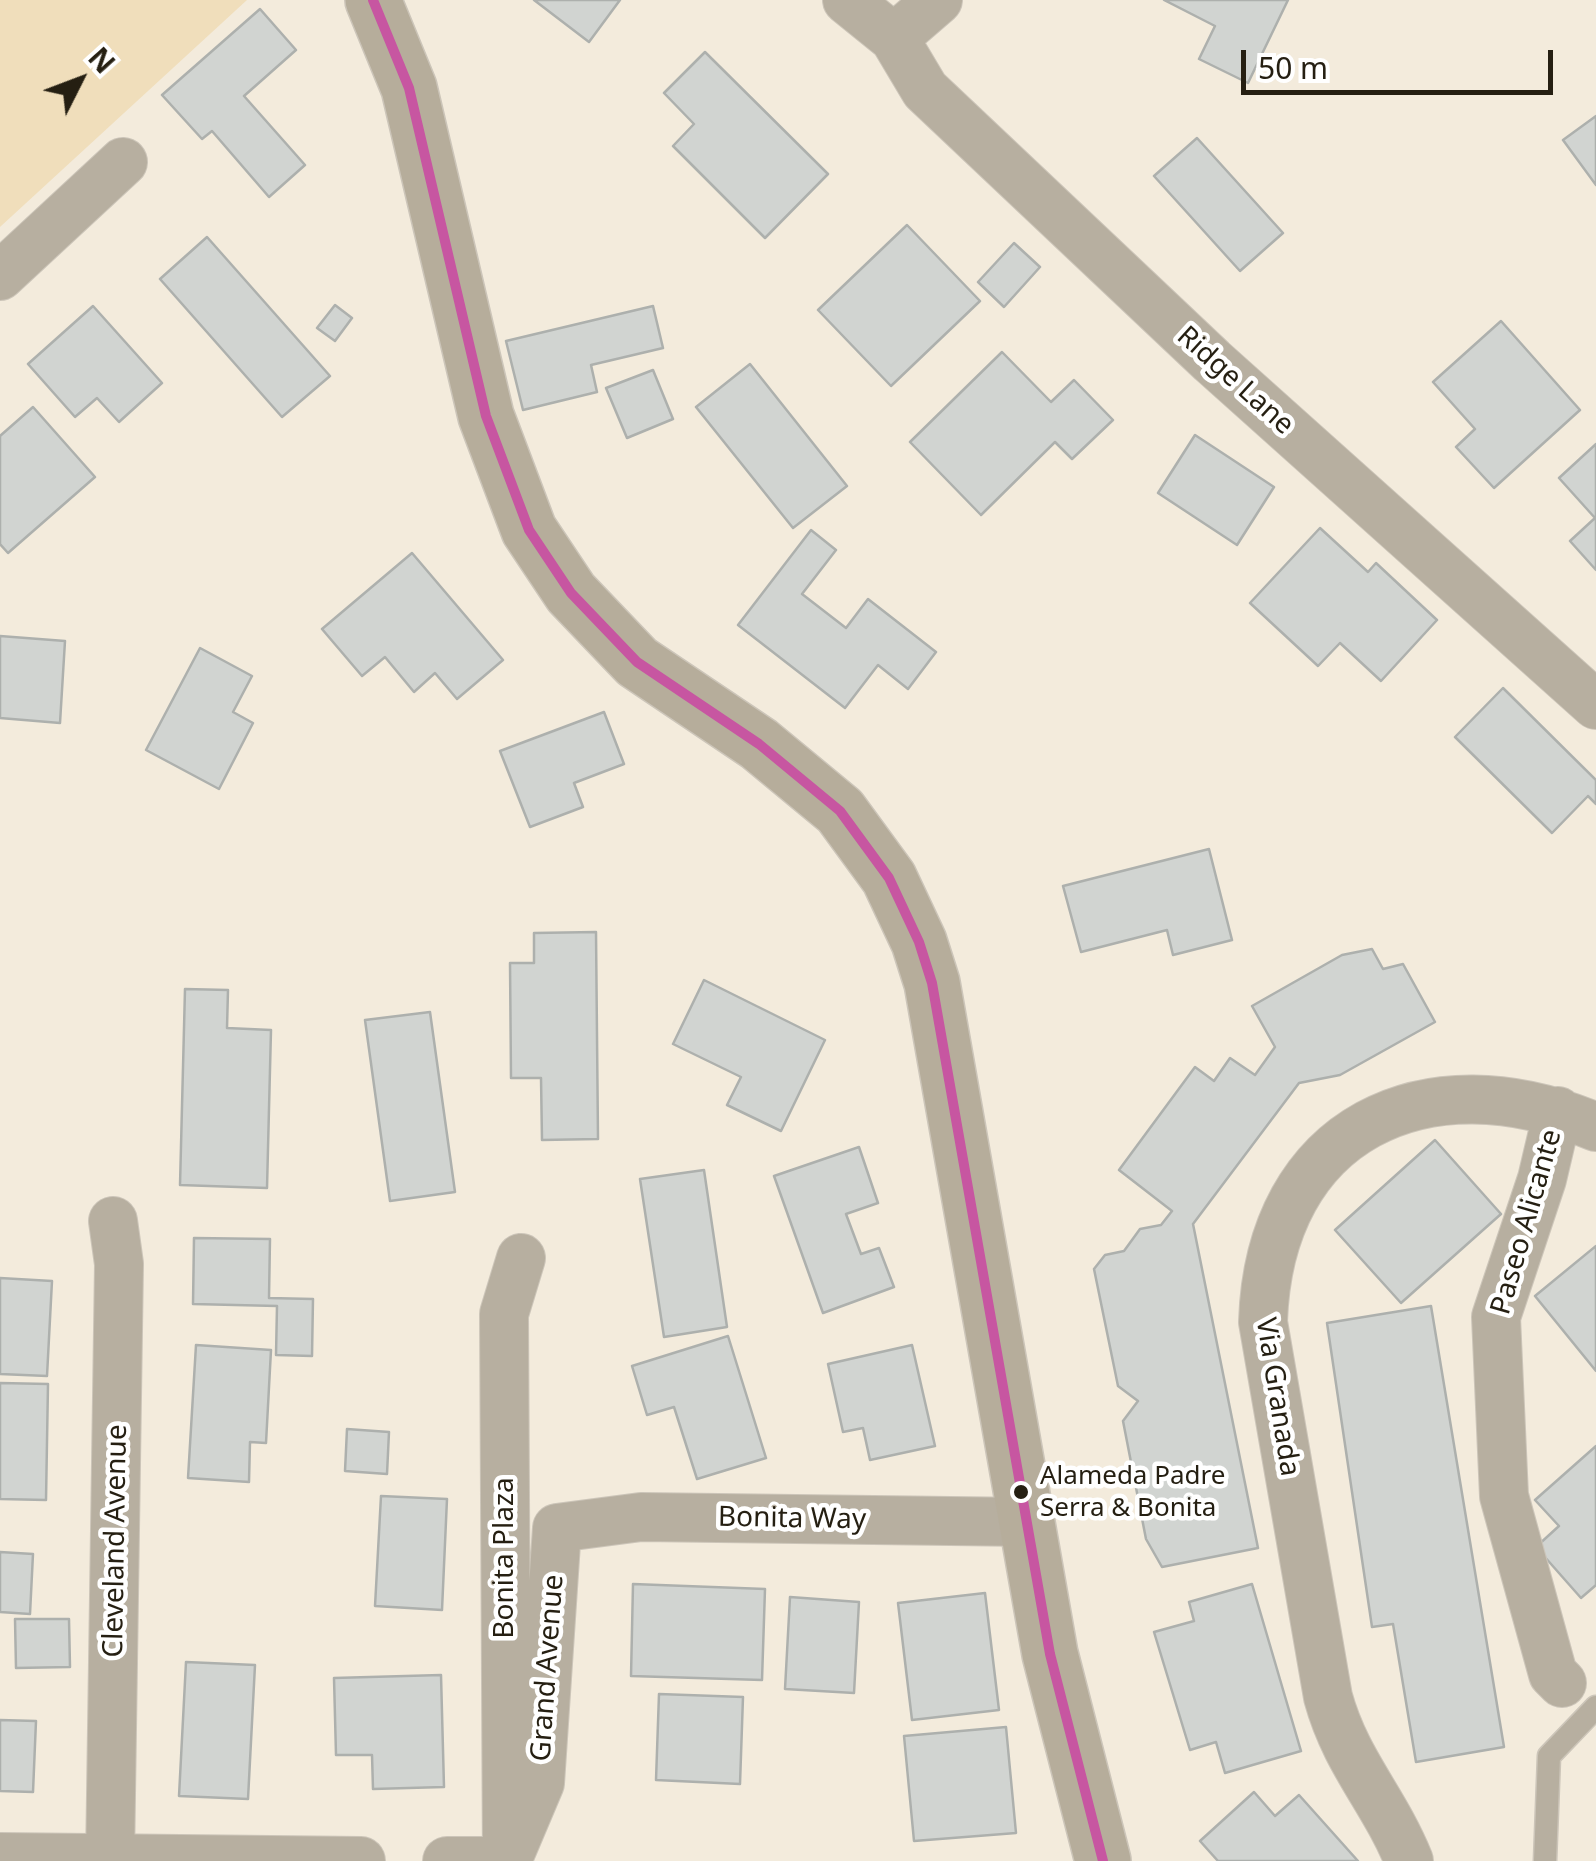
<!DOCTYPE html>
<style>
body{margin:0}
#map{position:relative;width:1596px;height:1861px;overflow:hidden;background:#f3ebdc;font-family:"Noto Sans",sans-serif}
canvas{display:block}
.north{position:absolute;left:30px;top:30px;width:100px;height:100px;-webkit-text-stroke:8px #fff;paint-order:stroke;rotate:48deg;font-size:28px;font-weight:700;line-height:40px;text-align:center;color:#251f12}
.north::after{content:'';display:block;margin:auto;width:35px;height:45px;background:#251f12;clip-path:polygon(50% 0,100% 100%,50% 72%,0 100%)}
.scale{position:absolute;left:1241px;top:50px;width:312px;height:45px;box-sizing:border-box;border:5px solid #251f12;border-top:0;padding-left:12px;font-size:30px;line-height:35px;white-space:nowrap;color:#251f12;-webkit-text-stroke:8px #fff;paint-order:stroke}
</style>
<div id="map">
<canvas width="1596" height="1861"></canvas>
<div class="north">N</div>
<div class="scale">50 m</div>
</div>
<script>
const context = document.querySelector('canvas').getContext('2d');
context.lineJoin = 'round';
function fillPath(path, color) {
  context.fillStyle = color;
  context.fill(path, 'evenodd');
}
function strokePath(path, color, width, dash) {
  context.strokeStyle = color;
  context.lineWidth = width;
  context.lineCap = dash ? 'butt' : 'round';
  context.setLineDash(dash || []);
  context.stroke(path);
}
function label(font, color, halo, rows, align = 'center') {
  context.font = font + ' "Noto Sans",sans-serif';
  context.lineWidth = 9;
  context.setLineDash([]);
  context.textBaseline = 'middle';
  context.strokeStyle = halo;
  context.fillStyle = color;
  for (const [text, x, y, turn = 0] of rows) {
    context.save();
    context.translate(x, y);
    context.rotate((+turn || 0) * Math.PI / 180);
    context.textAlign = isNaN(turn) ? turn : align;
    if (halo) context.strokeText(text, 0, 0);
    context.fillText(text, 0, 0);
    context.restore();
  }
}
fillPath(new Path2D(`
 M 0,0 L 247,0 L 0,227 Z`), '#f0debb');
const building = new Path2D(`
 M 534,0 L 620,0 L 589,42 Z
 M 1164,0 L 1288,0 L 1248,83 L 1199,59 L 1215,26 Z
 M 260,9 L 296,50 L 244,96 L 305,165 L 269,197 L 212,131 L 202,139 L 162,95 Z
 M 705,52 L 828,174 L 765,238 L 673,146 L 694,124 L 664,93 Z
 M 1596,116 L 1596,185 L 1563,140 Z
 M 1197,138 L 1283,233 L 1240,271 L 1154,176 Z
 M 907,225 L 980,301 L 891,386 L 818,310 Z
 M 207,237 L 330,376 L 282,417 L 160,279 Z
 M 1014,243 L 1040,267 L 1004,307 L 978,282 Z
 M 335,305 L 352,318 L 335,341 L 317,328 Z
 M 93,306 L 162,383 L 119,422 L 97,398 L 75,417 L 28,364 Z
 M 653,306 L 663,348 L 591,365 L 597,392 L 523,410 L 506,341 Z
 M 1501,321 L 1580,410 L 1494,488 L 1456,447 L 1475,429 L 1433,382 Z
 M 1002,352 L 1051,402 L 1074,380 L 1113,420 L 1072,459 L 1055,442 L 981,515 L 910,442 Z
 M 750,364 L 847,486 L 793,528 L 696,407 Z
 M 653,370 L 673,419 L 627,438 L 606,388 Z
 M 33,407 L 95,477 L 8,553 L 0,544 L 0,436 Z
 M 1195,435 L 1274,487 L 1237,545 L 1158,493 Z
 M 1596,444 L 1596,570 L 1570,541 L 1595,518 L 1559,478 Z
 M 1320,528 L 1368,572 L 1376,563 L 1437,620 L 1381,681 L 1340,643 L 1318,666 L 1250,603 Z
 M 811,530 L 836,550 L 802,594 L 846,628 L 868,599 L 936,652 L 908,689 L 878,665 L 845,708 L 738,625 Z
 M 412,553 L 503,660 L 457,699 L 435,673 L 414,692 L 385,657 L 362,676 L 322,629 Z
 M 0,636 L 65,641 L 60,723 L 0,718 Z
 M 200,648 L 252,676 L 233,712 L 253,723 L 219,789 L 146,750 Z
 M 1503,688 L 1596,780 L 1596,804 L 1588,796 L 1552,833 L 1455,737 Z
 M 604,712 L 624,764 L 574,783 L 583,807 L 530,827 L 500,751 Z
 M 1209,849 L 1232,940 L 1173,955 L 1167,930 L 1081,952 L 1063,886 Z
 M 596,932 L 598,1139 L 542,1140 L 541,1078 L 511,1078 L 510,963 L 534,963 L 534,933 Z
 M 1372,949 L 1383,969 L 1403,964 L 1435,1022 L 1340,1075 L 1299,1083 L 1193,1224 L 1258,1548 L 1162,1567 L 1146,1539 L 1123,1421 L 1138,1401 L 1118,1386 L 1094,1269 L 1105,1255 L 1124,1251 L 1140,1229 L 1161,1225 L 1172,1211 L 1119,1170 L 1195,1067 L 1214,1081 L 1230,1058 L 1255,1075 L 1275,1047 L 1252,1006 L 1342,955 Z
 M 704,980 L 825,1040 L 781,1131 L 727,1105 L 741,1077 L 673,1044 Z
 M 185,989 L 228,990 L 227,1028 L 271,1030 L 267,1188 L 180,1185 Z
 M 430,1012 L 455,1192 L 390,1201 L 365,1020 Z
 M 1435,1140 L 1501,1214 L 1401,1303 L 1335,1230 Z
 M 859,1147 L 878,1203 L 846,1214 L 861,1254 L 879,1248 L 894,1287 L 823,1313 L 774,1176 Z
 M 704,1170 L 727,1327 L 664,1337 L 640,1179 Z
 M 194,1238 L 270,1239 L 269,1298 L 313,1299 L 312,1356 L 276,1355 L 277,1306 L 193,1304 Z
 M 1596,1246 L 1596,1371 L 1535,1296 Z
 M 0,1278 L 52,1281 L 47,1376 L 0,1374 Z
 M 1431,1306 L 1504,1747 L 1416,1762 L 1393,1624 L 1372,1627 L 1327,1323 Z
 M 728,1336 L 766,1458 L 697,1479 L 674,1407 L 647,1415 L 632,1366 Z
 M 196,1345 L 271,1350 L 266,1443 L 250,1442 L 249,1482 L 188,1478 Z
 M 912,1345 L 935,1446 L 870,1460 L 863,1428 L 843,1432 L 828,1364 Z
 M 0,1383 L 48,1384 L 46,1500 L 0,1499 Z
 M 347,1429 L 389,1432 L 387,1474 L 345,1471 Z
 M 1596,1446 L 1596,1585 L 1581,1598 L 1536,1547 L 1559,1526 L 1535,1500 Z
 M 381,1496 L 447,1499 L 442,1610 L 375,1606 Z
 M 0,1552 L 33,1554 L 30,1614 L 0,1612 Z
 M 633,1584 L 765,1589 L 762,1680 L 631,1676 Z
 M 1252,1584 L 1301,1751 L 1225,1773 L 1216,1742 L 1190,1750 L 1154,1632 L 1194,1621 L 1189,1602 Z
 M 985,1593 L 999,1710 L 912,1720 L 898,1603 Z
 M 790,1597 L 859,1602 L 854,1693 L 785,1689 Z
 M 15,1619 L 69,1619 L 70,1667 L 16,1668 Z
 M 186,1662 L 255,1665 L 248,1799 L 179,1796 Z
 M 441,1675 L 444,1787 L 373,1789 L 372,1755 L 336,1755 L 334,1678 Z
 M 659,1694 L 743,1697 L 740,1784 L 656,1780 Z
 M 0,1720 L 36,1721 L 33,1792 L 0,1791 Z
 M 1006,1727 L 1016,1833 L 914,1841 L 904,1736 Z
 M 1254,1792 L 1275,1816 L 1299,1795 L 1358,1861 L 1218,1861 L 1200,1841 Z`);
fillPath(building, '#d1d4d1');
strokePath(building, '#adb0ad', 2.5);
const lane = new Path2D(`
 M 1545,1861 L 1549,1756 L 1596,1707`);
const street = new Path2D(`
 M 847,0 L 894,38 L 925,90 L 1212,361 L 1596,705
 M 894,38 L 938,0
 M 0,276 L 123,162
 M 1558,1111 L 1542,1179 L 1496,1317 L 1504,1496 L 1553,1674 L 1562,1683
 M 0,1857 L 361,1861
 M 110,1861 L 119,1264 L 113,1221
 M 447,1861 L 507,1861 L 504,1314 L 521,1258
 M 507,1861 L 540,1783 L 557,1528 L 641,1517 L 1028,1522
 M 1409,1861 C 1384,1799 1346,1763 1328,1697 L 1263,1322 C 1269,1128 1426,1054 1596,1127`);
const secondary = new Path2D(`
 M 373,0 L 409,88 L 486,416 L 529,530 L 571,593 L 637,662 L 759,744 L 840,811 L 889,878 L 919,942 L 932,983 L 1050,1654 L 1103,1861`);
strokePath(lane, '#ccc5b9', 25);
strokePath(street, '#ccc5b9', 50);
strokePath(secondary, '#ccc5b9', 58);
strokePath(lane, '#b7afa0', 22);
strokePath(street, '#b7afa0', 48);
strokePath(secondary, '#b6ad9b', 55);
strokePath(new Path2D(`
 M 373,0 L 409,88 L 486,416 L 529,530 L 571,593 L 637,662 L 759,744 L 840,811 L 889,878 L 919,942 L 932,983 L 1050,1654 L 1103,1861`), '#c756a1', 10);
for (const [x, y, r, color] of [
 [1021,1492,9,"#251f12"]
]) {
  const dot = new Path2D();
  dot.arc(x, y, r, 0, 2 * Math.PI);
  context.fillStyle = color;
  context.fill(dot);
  strokePath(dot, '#fff', 4);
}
label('26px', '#251f12', '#fff', [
 ["Alameda Padre",1040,1477],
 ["Serra & Bonita",1040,1509]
], 'left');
label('28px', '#251f12', '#fff', [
 ["Ridge Lane",1235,381,42],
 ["Paseo Alicante",1527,1222,-74],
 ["Via Granada",1277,1397,81],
 ["Bonita Way",792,1519,1],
 ["Cleveland Avenue",116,1541,-89],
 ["Bonita Plaza",505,1558,-90],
 ["Grand Avenue",548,1668,-86]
]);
</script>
